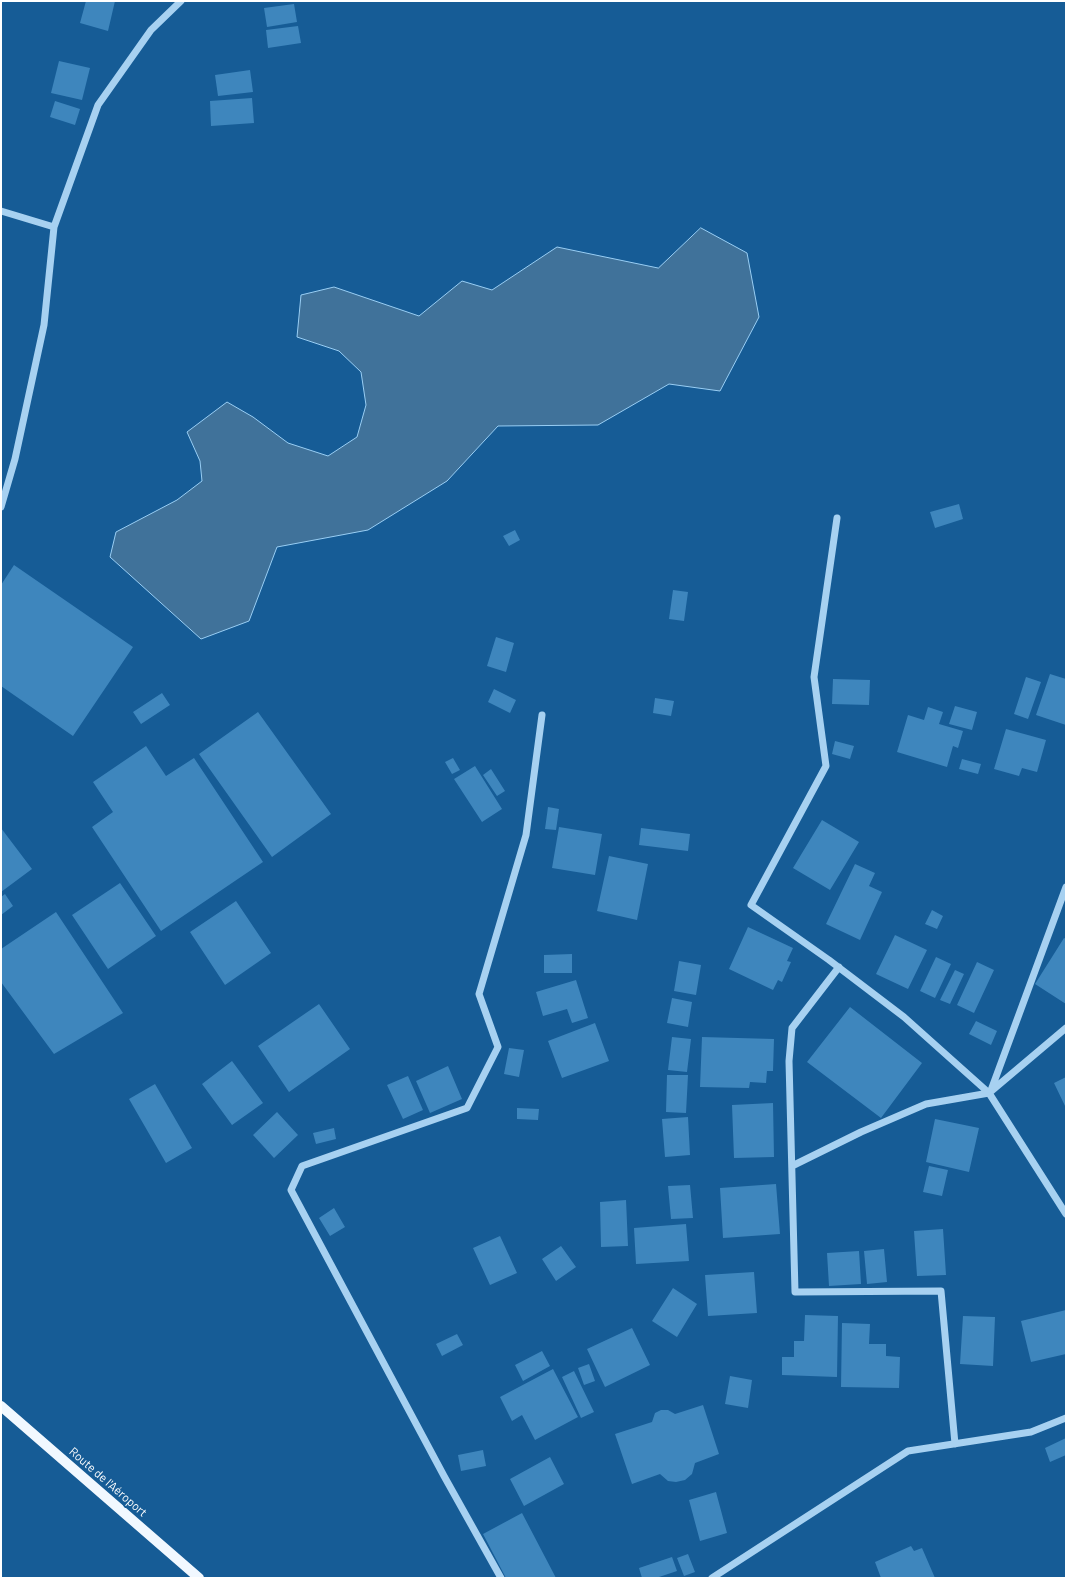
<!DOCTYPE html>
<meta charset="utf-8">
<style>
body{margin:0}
#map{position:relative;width:1067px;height:1579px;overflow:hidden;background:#165c96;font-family:Barlow,sans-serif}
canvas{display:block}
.frame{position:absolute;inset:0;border:2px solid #fff;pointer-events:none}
</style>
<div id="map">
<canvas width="1067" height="1579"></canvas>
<div class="frame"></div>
</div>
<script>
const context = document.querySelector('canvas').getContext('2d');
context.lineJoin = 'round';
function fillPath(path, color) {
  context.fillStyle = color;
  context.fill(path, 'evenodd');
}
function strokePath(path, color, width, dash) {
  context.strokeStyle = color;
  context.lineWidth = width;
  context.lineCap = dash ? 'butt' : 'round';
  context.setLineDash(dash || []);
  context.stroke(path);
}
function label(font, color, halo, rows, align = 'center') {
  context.font = font + ' Barlow,sans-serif';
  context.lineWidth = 4;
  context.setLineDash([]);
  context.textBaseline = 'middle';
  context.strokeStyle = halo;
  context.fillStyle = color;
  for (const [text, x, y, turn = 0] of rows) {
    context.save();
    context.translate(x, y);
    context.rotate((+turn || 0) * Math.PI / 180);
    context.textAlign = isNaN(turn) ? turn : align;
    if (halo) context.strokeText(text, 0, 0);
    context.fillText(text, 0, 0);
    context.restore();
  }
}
const water = new Path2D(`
 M 701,228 L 747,253 L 759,317 L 720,391 L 669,384 L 598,425 L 498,426 L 447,481 L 368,530 L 277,547 L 249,621 L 201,639 L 110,557 L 116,532 L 177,500 L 202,481 L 200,461 L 187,432 L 227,402 L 253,417 L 288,443 L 328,456 L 357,437 L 366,405 L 361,372 L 339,351 L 297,337 L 301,295 L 334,287 L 419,316 L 462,281 L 492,290 L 557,247 L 658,268 Z`);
fillPath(water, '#40729a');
strokePath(water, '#99cef4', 1);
fillPath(new Path2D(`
 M 86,1 L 115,1 L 108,31 L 80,23 Z
 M 294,4 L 297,22 L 267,27 L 264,8 Z
 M 298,26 L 301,43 L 268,48 L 266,30 Z
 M 59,61 L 90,68 L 82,100 L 51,93 Z
 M 250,70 L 253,92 L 218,96 L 215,75 Z
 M 252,98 L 254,123 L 211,126 L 210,101 Z
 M 55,101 L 80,109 L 75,125 L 50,117 Z
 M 959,504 L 963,519 L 935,528 L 930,512 Z
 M 515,530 L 520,540 L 509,546 L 503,536 Z
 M 14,565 L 133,647 L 73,736 L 1,686 L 1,585 Z
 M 673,590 L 688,592 L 684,621 L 669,619 Z
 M 496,637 L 514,643 L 506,672 L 487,666 Z
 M 1050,674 L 1066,679 L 1066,725 L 1036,715 Z
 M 1026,677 L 1041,682 L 1028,719 L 1014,714 Z
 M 833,679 L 870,680 L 869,705 L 832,704 Z
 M 494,689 L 516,700 L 510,713 L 488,702 Z
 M 162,693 L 170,705 L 141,724 L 133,712 Z
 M 655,698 L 674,701 L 671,716 L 653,713 Z
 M 955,706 L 977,712 L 972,730 L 949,724 Z
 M 928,707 L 943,712 L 939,724 L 963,731 L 958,748 L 953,746 L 947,767 L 897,752 L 908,715 L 924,720 Z
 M 258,712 L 331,814 L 272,857 L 199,754 Z
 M 1006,729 L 1046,740 L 1037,772 L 1022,768 L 1019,776 L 994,769 Z
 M 835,741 L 854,746 L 850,759 L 832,754 Z
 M 146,746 L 166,776 L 194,758 L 263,862 L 161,931 L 92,827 L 113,812 L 93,782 Z
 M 453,758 L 460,770 L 452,774 L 445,762 Z
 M 962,759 L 981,764 L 978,774 L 959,769 Z
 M 475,766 L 502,809 L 482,822 L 454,779 Z
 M 491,769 L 505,791 L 497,796 L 483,775 Z
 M 548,807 L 559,809 L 556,830 L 545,829 Z
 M 822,820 L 859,842 L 830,890 L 793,868 Z
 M 559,827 L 602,834 L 595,875 L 552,868 Z
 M 1,828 L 32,869 L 1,892 Z
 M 641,828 L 690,834 L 688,851 L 639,845 Z
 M 609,856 L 648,864 L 637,920 L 597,911 Z
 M 855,864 L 875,873 L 869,886 L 882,892 L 860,940 L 826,924 Z
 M 120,883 L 156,936 L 108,969 L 72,915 Z
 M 5,894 L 13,906 L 1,915 L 1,897 Z
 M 236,901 L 271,953 L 225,985 L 190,932 Z
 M 932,910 L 943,916 L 937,929 L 925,924 Z
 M 56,912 L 123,1013 L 54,1054 L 1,982 L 1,949 Z
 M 748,927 L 793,948 L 787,961 L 791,962 L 782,982 L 778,980 L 773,990 L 729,969 Z
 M 895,935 L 927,950 L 908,989 L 876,974 Z
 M 1064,938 L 1066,939 L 1066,1004 L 1035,984 Z
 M 572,954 L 572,973 L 544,973 L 544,955 Z
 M 936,957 L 951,964 L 935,998 L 920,991 Z
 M 679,961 L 701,965 L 696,995 L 674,991 Z
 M 977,962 L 994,970 L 974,1013 L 957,1005 Z
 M 955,970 L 964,974 L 950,1004 L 940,1000 Z
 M 576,980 L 588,1018 L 572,1023 L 567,1009 L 543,1016 L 536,992 Z
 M 672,998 L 692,1002 L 688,1027 L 667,1023 Z
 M 319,1004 L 350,1049 L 289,1092 L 258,1046 Z
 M 850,1007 L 922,1063 L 881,1118 L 807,1062 Z
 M 976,1021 L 997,1031 L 991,1045 L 969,1034 Z
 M 595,1023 L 609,1061 L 562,1078 L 548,1041 Z
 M 672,1037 L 691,1039 L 687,1072 L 668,1070 Z
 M 702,1037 L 774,1039 L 773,1071 L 767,1071 L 766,1083 L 750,1082 L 749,1088 L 700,1087 Z
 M 509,1048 L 524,1050 L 519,1077 L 504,1074 Z
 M 232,1061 L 263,1103 L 232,1125 L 202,1084 Z
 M 448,1066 L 462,1099 L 430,1113 L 416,1081 Z
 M 667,1075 L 688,1075 L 686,1113 L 666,1112 Z
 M 408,1076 L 423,1110 L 403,1119 L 387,1085 Z
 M 1066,1077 L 1066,1108 L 1054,1083 Z
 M 155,1084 L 192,1148 L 166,1163 L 129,1099 Z
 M 773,1103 L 774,1157 L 734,1158 L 732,1105 Z
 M 517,1108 L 539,1109 L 538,1120 L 517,1119 Z
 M 277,1112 L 298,1135 L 274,1158 L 253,1135 Z
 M 688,1117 L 690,1155 L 665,1157 L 662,1119 Z
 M 935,1119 L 979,1128 L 969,1172 L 926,1162 Z
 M 334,1128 L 336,1139 L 316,1144 L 313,1133 Z
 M 929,1166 L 948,1170 L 942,1196 L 923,1192 Z
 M 776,1184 L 780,1234 L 723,1238 L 720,1188 Z
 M 690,1185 L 693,1218 L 671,1219 L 668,1186 Z
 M 626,1200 L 628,1246 L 601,1247 L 600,1202 Z
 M 334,1208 L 345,1227 L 330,1236 L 319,1218 Z
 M 686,1224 L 689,1261 L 636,1264 L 634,1228 Z
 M 943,1229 L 946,1275 L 917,1276 L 914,1231 Z
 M 500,1236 L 517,1273 L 490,1285 L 473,1248 Z
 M 561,1246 L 576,1267 L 556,1281 L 542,1259 Z
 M 884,1249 L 887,1282 L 867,1284 L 864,1251 Z
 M 859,1251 L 861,1284 L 829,1286 L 827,1253 Z
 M 754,1272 L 757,1313 L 708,1316 L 705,1275 Z
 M 673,1288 L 697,1304 L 677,1337 L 652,1321 Z
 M 1066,1310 L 1066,1354 L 1031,1362 L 1021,1321 Z
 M 805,1315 L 838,1316 L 837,1377 L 782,1375 L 782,1357 L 794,1357 L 794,1341 L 804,1341 Z
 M 963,1316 L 995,1317 L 993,1366 L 960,1364 Z
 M 842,1323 L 870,1324 L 869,1344 L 886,1344 L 886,1356 L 900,1357 L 899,1388 L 841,1387 Z
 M 632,1328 L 650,1365 L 605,1387 L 587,1349 Z
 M 457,1334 L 463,1345 L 442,1356 L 436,1344 Z
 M 542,1351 L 550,1366 L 523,1381 L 515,1365 Z
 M 589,1364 L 595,1381 L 584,1385 L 578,1368 Z
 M 553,1369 L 578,1417 L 535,1440 L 522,1415 L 512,1421 L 500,1397 Z
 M 574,1371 L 594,1412 L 581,1418 L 562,1377 Z
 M 730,1376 L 752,1380 L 748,1408 L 725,1404 Z
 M 703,1405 L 719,1454 L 695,1463 L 692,1474 L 685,1480 L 676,1482 L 668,1481 L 660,1474 L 632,1484 L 615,1434 L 652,1422 L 655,1413 L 661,1410 L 668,1410 L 675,1414 Z
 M 1066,1438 L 1066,1455 L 1050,1462 L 1045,1448 Z
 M 483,1450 L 486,1466 L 461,1471 L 458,1455 Z
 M 550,1457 L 564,1484 L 524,1506 L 510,1479 Z
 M 716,1492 L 727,1533 L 700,1541 L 689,1500 Z
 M 522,1513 L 556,1578 L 506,1578 L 483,1534 Z
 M 911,1546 L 914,1551 L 922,1548 L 935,1578 L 881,1578 L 875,1562 Z
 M 688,1554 L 695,1572 L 684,1576 L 677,1558 Z
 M 672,1557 L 677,1571 L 656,1578 L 642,1578 L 639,1568 Z`), '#3e86bd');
strokePath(new Path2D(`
 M 1,211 L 54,227
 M 1,507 L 15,459 L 44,325 L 54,227 L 98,105 L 151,30 L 181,1
 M 837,518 L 814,677 L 826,766 L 751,905 L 829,960 L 904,1017 L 989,1093 L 1066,1214
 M 839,967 L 792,1028 L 789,1061 L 795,1292 L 941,1291 L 955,1444
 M 990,1093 L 1066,887
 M 792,1166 L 861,1132 L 926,1104 L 989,1093 L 1066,1028
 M 501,1578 L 444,1476 L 291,1190 L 302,1166 L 467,1108 L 498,1047 L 479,994 L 526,835 L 542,715
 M 712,1578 L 908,1451 L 1031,1432 L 1066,1418`), '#a7d1f1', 7);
strokePath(new Path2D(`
 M 1,1406 L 199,1578`), '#f1f8ff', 10);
label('12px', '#fff', '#165c96', [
 ["Route de l'Aéroport",108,1482,41]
]);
</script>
